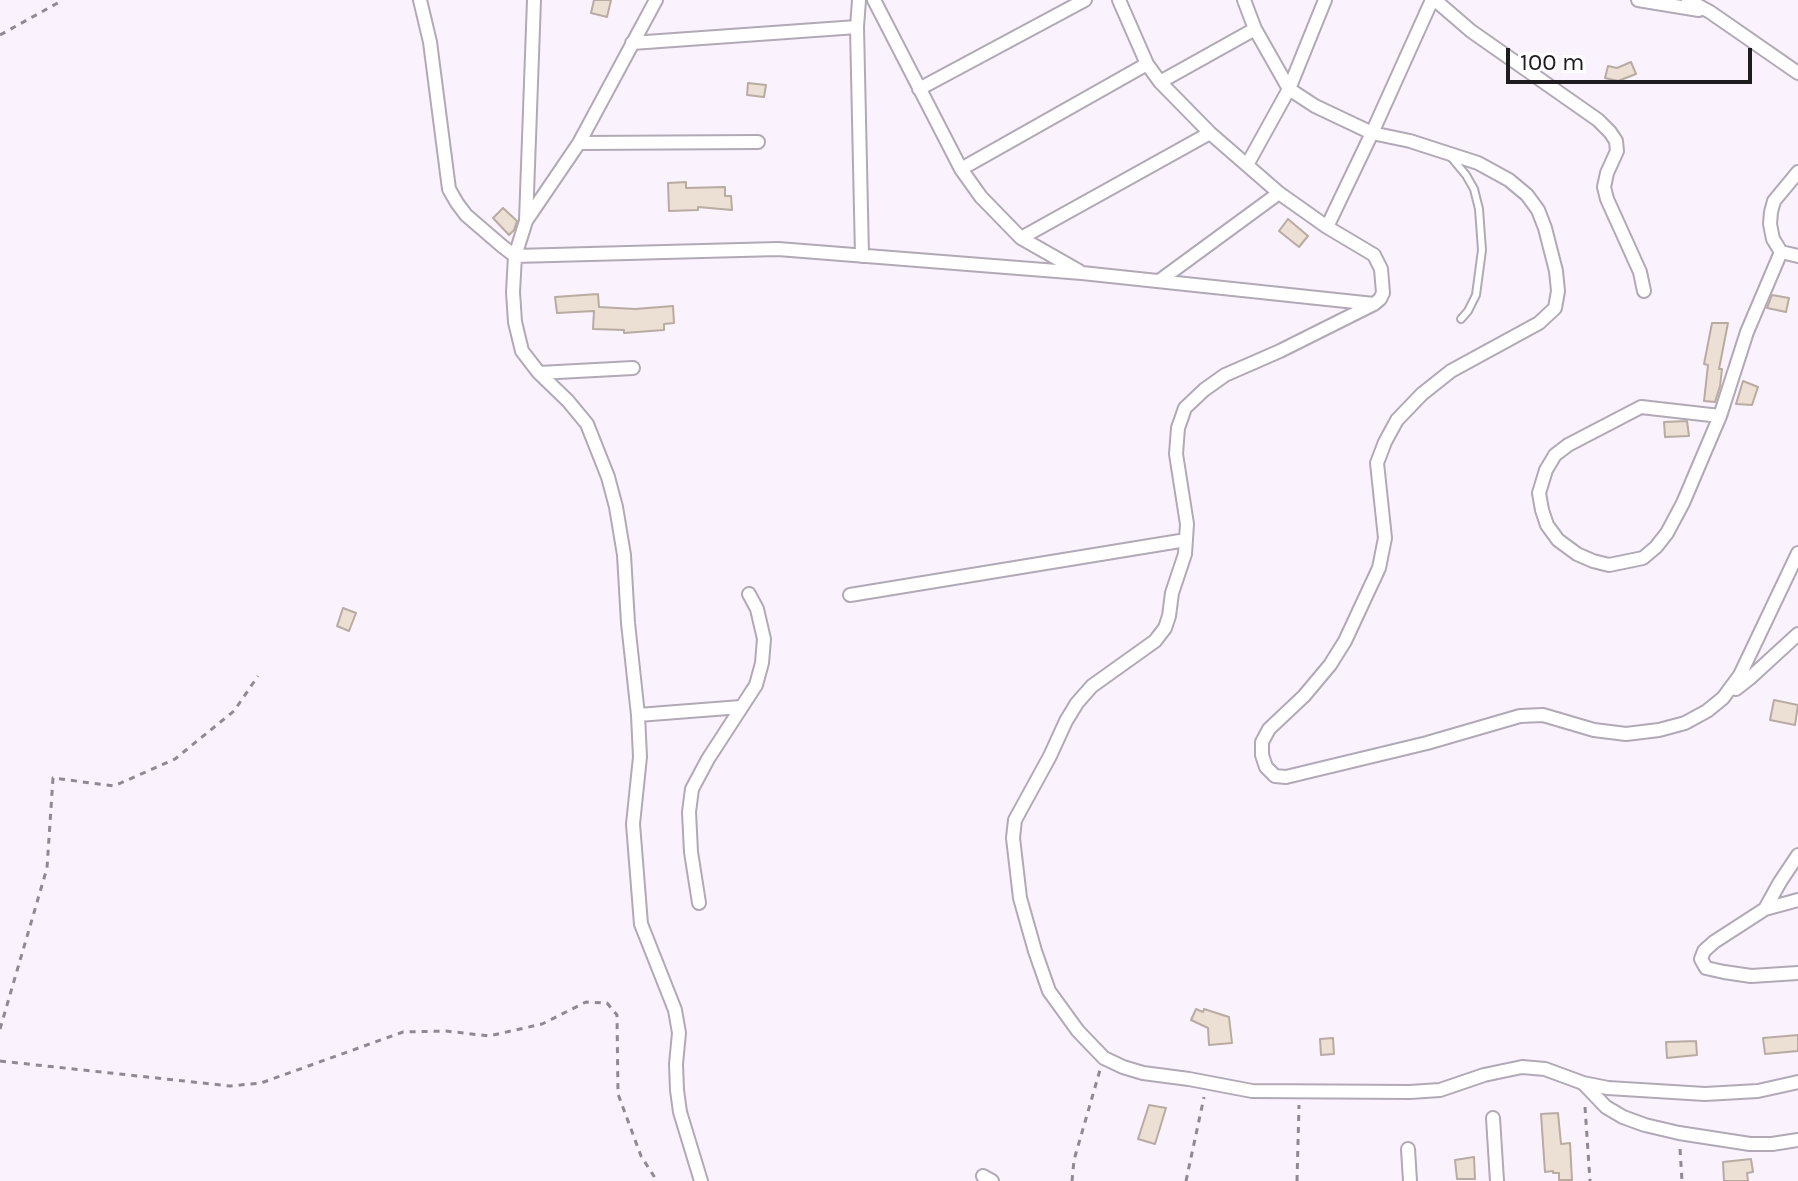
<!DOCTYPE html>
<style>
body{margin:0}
#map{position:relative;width:1798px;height:1181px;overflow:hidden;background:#faf3fe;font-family:Karla,sans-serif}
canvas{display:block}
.scale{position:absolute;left:1506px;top:48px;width:246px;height:36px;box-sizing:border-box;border:4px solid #1f1c20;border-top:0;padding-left:10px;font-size:24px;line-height:28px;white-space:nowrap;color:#1f1c20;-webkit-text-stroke:6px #fff;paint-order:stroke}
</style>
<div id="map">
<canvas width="1798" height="1181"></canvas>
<div class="scale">100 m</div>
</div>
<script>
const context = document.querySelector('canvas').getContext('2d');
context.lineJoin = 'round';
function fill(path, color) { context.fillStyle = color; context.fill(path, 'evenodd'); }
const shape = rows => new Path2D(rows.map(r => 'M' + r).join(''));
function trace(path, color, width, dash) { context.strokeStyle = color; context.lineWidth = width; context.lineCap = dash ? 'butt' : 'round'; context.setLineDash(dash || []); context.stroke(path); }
const building = shape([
 [594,0,611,0,607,17,591,13,594,0],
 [1631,62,1636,74,1618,81,1605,78,1608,66,1617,68,1631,62],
 [748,83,766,85,764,97,747,95,748,83],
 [686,182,686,188,725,187,725,196,731,196,732,210,698,207,698,210,669,211,668,183,686,182],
 [503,208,517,221,514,230,509,235,493,218,503,208],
 [1288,219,1308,236,1299,247,1279,231,1288,219],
 [598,294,599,307,635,309,673,306,674,323,664,324,664,330,624,333,624,330,593,329,594,311,557,313,555,297,598,294],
 [1772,295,1789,298,1786,312,1767,308,1772,295],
 [1712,323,1728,323,1719,369,1722,369,1720,386,1715,402,1704,401,1708,365,1704,364,1712,323],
 [1743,381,1758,387,1752,405,1736,404,1743,381],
 [1687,421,1689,436,1665,437,1664,422,1687,421],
 [343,608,356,613,349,631,337,626,343,608],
 [1774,700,1798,705,1795,725,1770,720,1774,700],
 [1196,1009,1203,1012,1204,1009,1229,1017,1232,1043,1209,1045,1208,1028,1191,1020,1196,1009],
 [1798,1035,1798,1051,1765,1054,1763,1038,1798,1035],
 [1333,1038,1334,1054,1321,1055,1320,1039,1333,1038],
 [1696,1041,1697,1055,1667,1058,1666,1042,1696,1041],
 [1149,1105,1166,1108,1155,1144,1138,1139,1149,1105],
 [1558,1113,1561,1144,1570,1143,1572,1180,1559,1180,1559,1173,1553,1173,1553,1171,1545,1172,1541,1114,1558,1113],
 [1474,1157,1475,1179,1457,1179,1455,1160,1474,1157],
 [1751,1159,1753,1172,1747,1173,1748,1181,1724,1181,1723,1162,1751,1159]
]);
const path = shape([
 [0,35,63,0],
 [0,1029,47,868,53,778,114,786,175,759,234,711,258,676],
 [0,1061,230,1086,261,1083,403,1032,446,1031,489,1036,542,1024,586,1002,607,1003,617,1015,618,1094,641,1156,657,1181],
 [1585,1107,1590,1181],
 [1680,1149,1682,1181],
 [1072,1181,1074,1160,1100,1070],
 [1186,1181,1204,1097],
 [1297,1181,1299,1105]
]);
const service = shape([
 [1451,157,1466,175,1474,189,1479,209,1482,250,1476,295,1468,311,1461,319]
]);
const minor = shape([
 [420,0,430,42,449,189,457,203,466,215,502,246,515,256,778,249,1082,273,1374,304],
 [534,0,526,221,515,256,513,292,515,322,522,351,539,373,568,401,587,424,608,477,616,507,624,555,628,623,638,715,640,757,633,824,641,924,675,1010,679,1033,676,1064,677,1090,680,1112,701,1181],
 [859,0,857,27,862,256],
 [874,0,961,169,981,197,1021,238,1079,271],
 [1119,0,1147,64,1160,82,1210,133,1279,193,1327,227,1374,255,1381,269,1383,293,1380,299,1374,304,1280,351,1225,375,1204,390,1185,408,1178,428,1176,454,1187,524,1185,554,1172,593,1169,616,1165,628,1155,641,1092,686,1077,703,1066,721,1050,756,1015,820,1013,838,1020,898,1035,951,1049,991,1078,1031,1104,1058,1123,1067,1143,1073,1189,1079,1252,1091,1410,1092,1440,1090,1484,1075,1522,1067,1545,1069,1583,1083,1608,1088,1705,1094,1758,1091,1798,1082],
 [1244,0,1255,29,1289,89,1315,106,1372,133,1410,141,1478,163,1509,180,1527,195,1538,210,1545,228,1556,271,1558,291,1555,308,1539,323,1451,371,1422,394,1397,420,1385,442,1377,463,1385,538,1379,568,1345,641,1330,665,1304,696,1269,729,1262,742,1262,755,1266,767,1275,776,1286,777,1427,743,1520,716,1543,715,1594,730,1626,734,1659,730,1685,723,1707,711,1723,698,1740,675,1798,553],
 [1435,0,1471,31,1598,120,1610,132,1616,141,1617,151,1607,173,1604,187,1607,199,1640,272,1644,291],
 [1638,0,1699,10],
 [1688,0,1710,12,1798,73],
 [632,43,857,27],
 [1160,82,1255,29],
 [919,89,1085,0],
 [579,143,758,142],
 [1247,165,1289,89,1325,0],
 [961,169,1147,64],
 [1798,172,1774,201,1771,212,1770,224,1773,239,1781,252,1798,256],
 [526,221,579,143,656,0],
 [1327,227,1372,133,1432,0],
 [1021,238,1210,133],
 [1159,281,1279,193],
 [539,373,633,368],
 [1720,416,1641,407,1568,445,1555,455,1546,470,1539,493,1542,510,1547,525,1558,540,1577,554,1593,561,1609,565,1643,558,1656,547,1667,533,1683,503,1720,416,1747,332,1781,252],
 [850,595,1186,540],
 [1736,689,1750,678,1798,634],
 [638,715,741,707],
 [1798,855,1780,882,1765,909,1714,942,1704,951,1701,959,1706,968,1724,972,1751,976,1798,973],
 [699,903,691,852,689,812,692,789,708,759,756,685,762,663,764,639,757,609,749,594],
 [1765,909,1798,900],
 [1583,1083,1606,1107,1623,1117,1645,1125,1679,1133,1750,1144,1772,1144,1798,1140],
 [1493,1118,1497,1181],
 [1408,1149,1410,1181],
 [983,1176,992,1181]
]);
fill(building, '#ecdfd4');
trace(building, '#b8aba1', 2);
trace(service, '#b1a9b6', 10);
trace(minor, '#b1a9b6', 16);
trace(path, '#8f8a92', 3, [6, 6]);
trace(service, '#fff', 6);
trace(minor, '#fff', 12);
</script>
